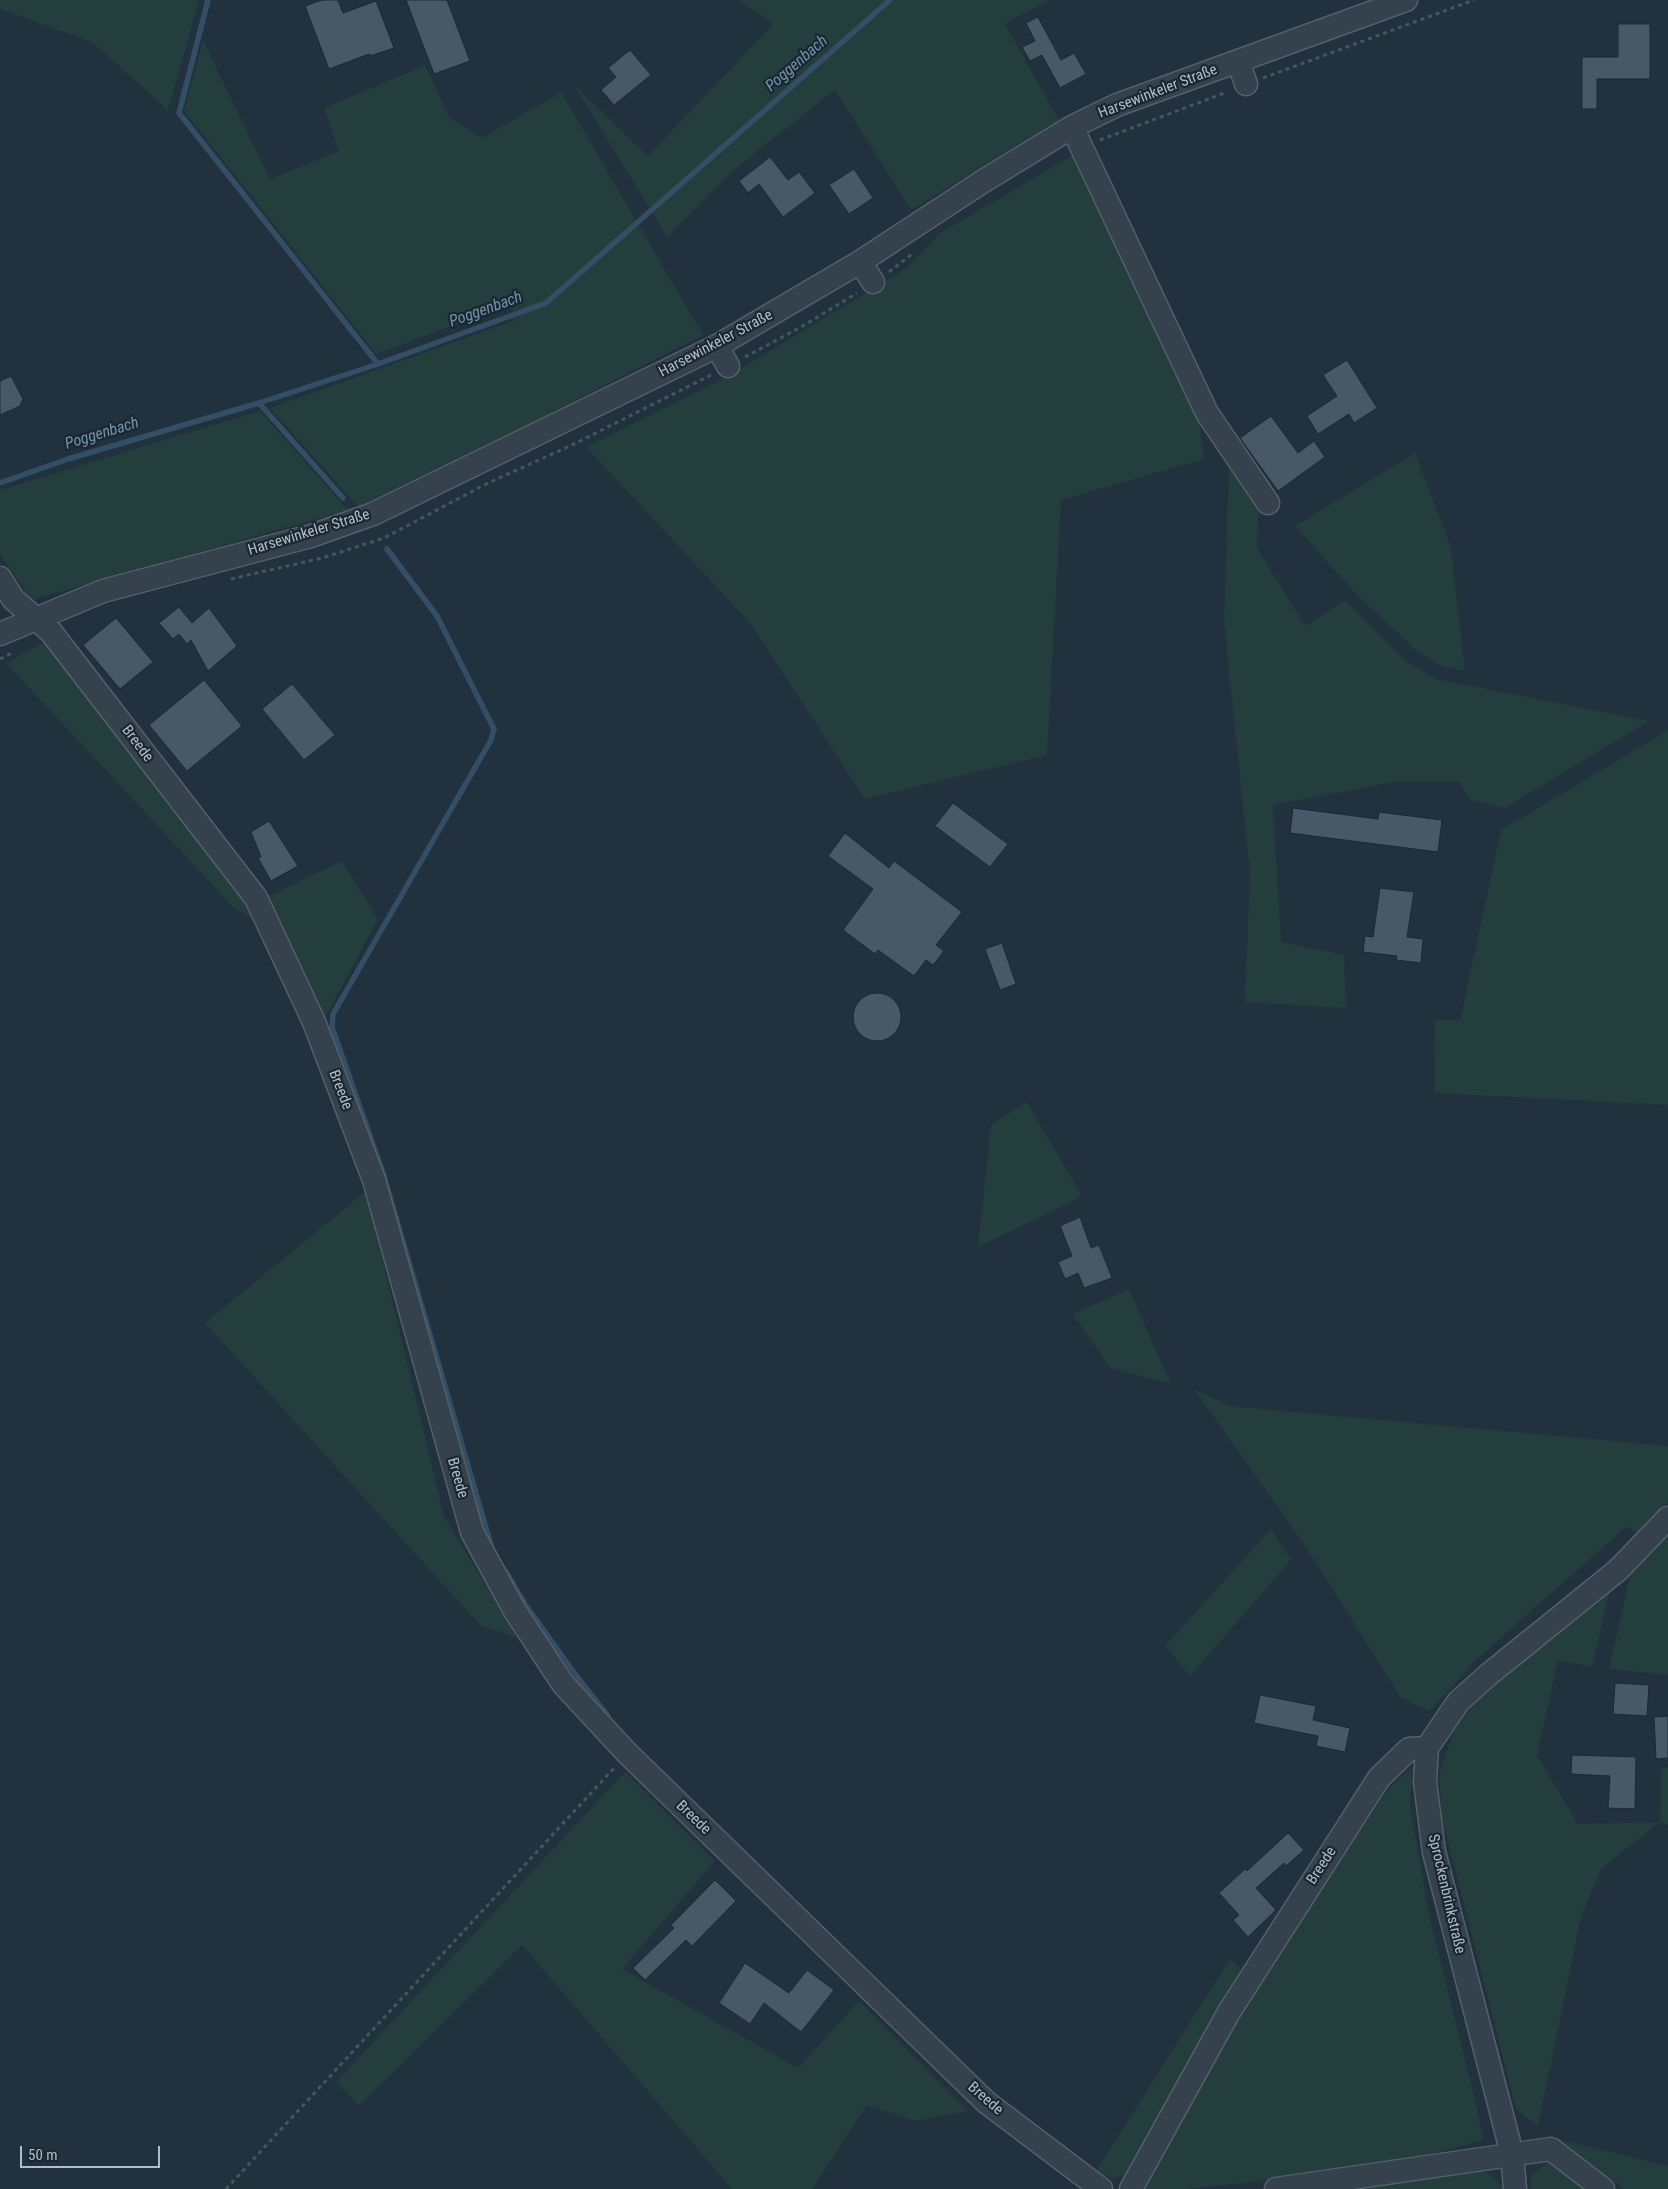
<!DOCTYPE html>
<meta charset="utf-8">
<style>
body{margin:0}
#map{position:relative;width:1668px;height:2189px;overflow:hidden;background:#21313d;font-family:"Roboto Condensed",sans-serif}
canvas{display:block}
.scale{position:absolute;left:20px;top:2146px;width:140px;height:22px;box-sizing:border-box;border:2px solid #b1bdc8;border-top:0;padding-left:6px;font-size:15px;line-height:18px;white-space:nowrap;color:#b1bdc8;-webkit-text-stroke:4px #1b2731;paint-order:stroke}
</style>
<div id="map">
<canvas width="1668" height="2189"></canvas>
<div class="scale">50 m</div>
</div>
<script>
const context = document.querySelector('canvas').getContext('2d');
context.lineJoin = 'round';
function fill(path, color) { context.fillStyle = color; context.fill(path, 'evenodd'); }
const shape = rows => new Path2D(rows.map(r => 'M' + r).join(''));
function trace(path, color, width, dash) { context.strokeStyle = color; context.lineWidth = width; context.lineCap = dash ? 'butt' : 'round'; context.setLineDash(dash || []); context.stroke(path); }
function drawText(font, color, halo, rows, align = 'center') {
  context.font = font + ' "Roboto Condensed",sans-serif'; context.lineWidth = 4.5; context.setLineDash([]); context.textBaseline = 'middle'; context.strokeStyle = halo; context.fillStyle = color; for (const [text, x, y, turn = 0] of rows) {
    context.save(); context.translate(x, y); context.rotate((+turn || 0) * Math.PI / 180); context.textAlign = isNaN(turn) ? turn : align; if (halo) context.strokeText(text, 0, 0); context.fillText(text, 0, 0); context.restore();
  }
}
const green = shape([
 [0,0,199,0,168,110,92,42,0,9],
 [739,0,1049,0,1005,24,1059,120,911,210,835,90,732,171,667,237,574,85,648,156,773,24],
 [203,40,270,179,339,151,324,108,425,65,449,117,482,138,561,92,703,335,531,423,358,507,270,408,513,321,511,304,376,354,184,111],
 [1075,154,1199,417,1204,459,1061,500,1047,755,865,799,750,623,586,447,730,375,907,268,940,233],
 [260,411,348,510,31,600,0,554,0,490],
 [1415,453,1451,548,1465,671,1444,667,1419,653,1357,595,1295,526],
 [1229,463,1259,506,1257,548,1305,626,1345,600,1407,662,1436,679,1649,721,1505,808,1470,800,1458,781,1394,782,1273,805,1281,942,1344,955,1346,1008,1245,1002,1250,874,1224,622],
 [47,640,243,894,257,922,234,908,6,663],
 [1668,730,1668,1105,1434,1093,1435,1020,1460,1020,1501,830],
 [342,861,378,919,324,1020,265,898],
 [1027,1102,1082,1196,978,1247,991,1125],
 [366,1191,444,1516,517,1638,481,1626,205,1323],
 [1129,1289,1171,1384,1110,1368,1073,1314],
 [1194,1389,1229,1406,1668,1446,1668,1502,1638,1536,1627,1526,1478,1658,1430,1711,1401,1698,1304,1544],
 [1271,1529,1291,1560,1190,1676,1165,1646],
 [1668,1532,1668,1675,1609,1669,1632,1566],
 [1611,1585,1592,1667,1558,1660,1537,1755,1578,1824,1660,1822,1661,1769,1668,1767,1668,1825,1660,1822,1601,1869,1581,1917,1538,2127,1516,2109,1442,1818,1439,1776,1457,1720,1495,1680],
 [1413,1766,1410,1804,1428,1910,1476,2104,1483,2140,1383,2167,1188,2189,1142,2189,1235,2017,1389,1788],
 [625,1772,715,1861,622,1969,798,2068,859,2001,968,2111,916,2121,867,2105,812,2189,732,2189,522,1945,359,2106,336,2082],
 [1230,1959,1243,1971,1219,2007,1127,2174,1113,2179,1096,2171],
 [1561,2140,1668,2166,1668,2189,1624,2189],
 [1549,2161,1584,2189,1531,2189,1530,2177],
 [1481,2167,1506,2189,1360,2189]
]);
const stream = shape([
 [208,0,179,113,378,364],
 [259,403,343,498],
 [0,483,68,459,259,403,378,364,546,303,890,0],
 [387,549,437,616,494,729,491,740,333,1014,332,1027,384,1176,491,1545],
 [506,1572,525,1604,575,1674,608,1716]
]);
const building = shape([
 [322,0,338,0,343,13,376,1,394,48,370,56,369,54,329,69,305,6,322,0],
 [406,0,447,0,470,61,434,74,406,0],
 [1038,17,1061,60,1074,53,1086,74,1060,88,1042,55,1030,61,1022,47,1035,41,1026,23,1038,17],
 [1618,24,1650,24,1650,79,1597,79,1597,109,1582,109,1582,57,1618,57,1618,24],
 [630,50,651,75,614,105,601,90,616,77,608,68,630,50],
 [770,157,788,180,799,172,815,193,783,217,759,184,748,193,739,181,770,157],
 [854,169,873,198,849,214,829,185,854,169],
 [1347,360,1377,408,1354,423,1349,414,1318,434,1307,416,1337,396,1323,375,1347,360],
 [11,376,23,399,20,406,0,415,0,381,11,376],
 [1271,416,1298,453,1314,441,1325,457,1278,491,1240,438,1271,416],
 [179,607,192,623,209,608,237,646,208,671,191,640,187,644,179,634,173,639,159,623,179,607],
 [116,618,153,662,120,689,83,645,116,618],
 [204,680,242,726,187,771,149,725,204,680],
 [292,684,335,735,304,760,262,709,292,684],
 [953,803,1008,844,990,867,935,826,953,803],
 [1293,808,1378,819,1379,812,1442,820,1438,852,1290,833,1293,808],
 [269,821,298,866,271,881,258,858,261,857,251,832,269,821],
 [845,833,889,868,894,861,962,912,936,945,944,951,933,965,926,960,914,976,878,950,875,954,843,930,873,889,828,856,845,833],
 [1380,888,1414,892,1407,937,1423,939,1421,963,1396,960,1397,956,1363,952,1365,936,1373,937,1380,888],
 [1002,943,1016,984,1000,990,985,949,1002,943],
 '853 1017a24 24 0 1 1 48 0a24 24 0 1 1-48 0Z',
 [1080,1217,1091,1248,1099,1245,1112,1278,1084,1288,1078,1273,1065,1279,1058,1262,1072,1256,1060,1226,1080,1217],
 [1615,1683,1649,1685,1647,1716,1613,1714,1615,1683],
 [1260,1695,1316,1706,1313,1720,1350,1728,1345,1752,1316,1746,1318,1736,1254,1723,1260,1695],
 [1668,1716,1668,1758,1656,1759,1654,1717,1668,1716],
 [1572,1755,1636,1757,1635,1809,1608,1808,1610,1776,1571,1774,1572,1755],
 [1288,1833,1304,1850,1286,1866,1284,1863,1256,1888,1276,1910,1248,1937,1233,1920,1239,1915,1219,1893,1245,1869,1247,1871,1288,1833],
 [715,1880,736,1901,692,1946,686,1940,645,1980,633,1968,674,1928,671,1925,715,1880],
 [745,1963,789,1993,807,1970,834,1990,801,2032,764,2003,750,2024,719,2003,745,1963]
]);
const path = shape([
 [1263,78,1474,0],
 [1100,140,1227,92],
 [889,272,912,254],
 [745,357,801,327,857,293],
 [231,579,322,558,384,538,488,483,570,446,711,375],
 [0,659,12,653],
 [226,2189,615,1767]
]);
const minor = shape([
 [1238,61,1246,84],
 [1072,127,1207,413,1268,503],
 [860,262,873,282],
 [717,346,728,366],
 [0,578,13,599,51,632,256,898,314,1022,374,1180,472,1532,515,1611,563,1684,627,1753,986,2102,1101,2189],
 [0,634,103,591,311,536,373,514,717,346,860,262,982,182,1072,127,1117,105,1406,0],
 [1131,2189,1229,2012,1379,1778,1409,1749,1427,1748],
 [1276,2189,1551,2149,1603,2189],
 [1515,2189,1512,2154,1434,1852,1425,1782,1427,1748,1458,1702,1488,1675,1618,1570,1668,1518]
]);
const streetNames = [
 ["Harsewinkeler Straße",1158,92,-21],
 ["Harsewinkeler Straße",716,344,-28],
 ["Harsewinkeler Straße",309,533,-17],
 ["Breede",137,744,53],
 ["Breede",340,1090,69],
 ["Breede",457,1478,74],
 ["Breede",693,1818,44],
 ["Breede",1322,1866,-57],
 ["Sprockenbrinkstraße",1446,1894,77],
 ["Breede",985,2099,41]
];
const waterNames = [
 ["Poggenbach",797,64,-41],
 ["Poggenbach",486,310,-20],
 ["Poggenbach",102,434,-17]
];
fill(green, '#233e3d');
trace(stream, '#344f65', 5.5);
fill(building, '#475866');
trace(building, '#1d2933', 1);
trace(minor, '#54606a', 25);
trace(path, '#415a59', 3, [4, 4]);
trace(minor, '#35424d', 22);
drawText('15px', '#b1bdc8', '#1b2731', streetNames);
drawText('italic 16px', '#7093ad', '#1b2731', waterNames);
</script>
